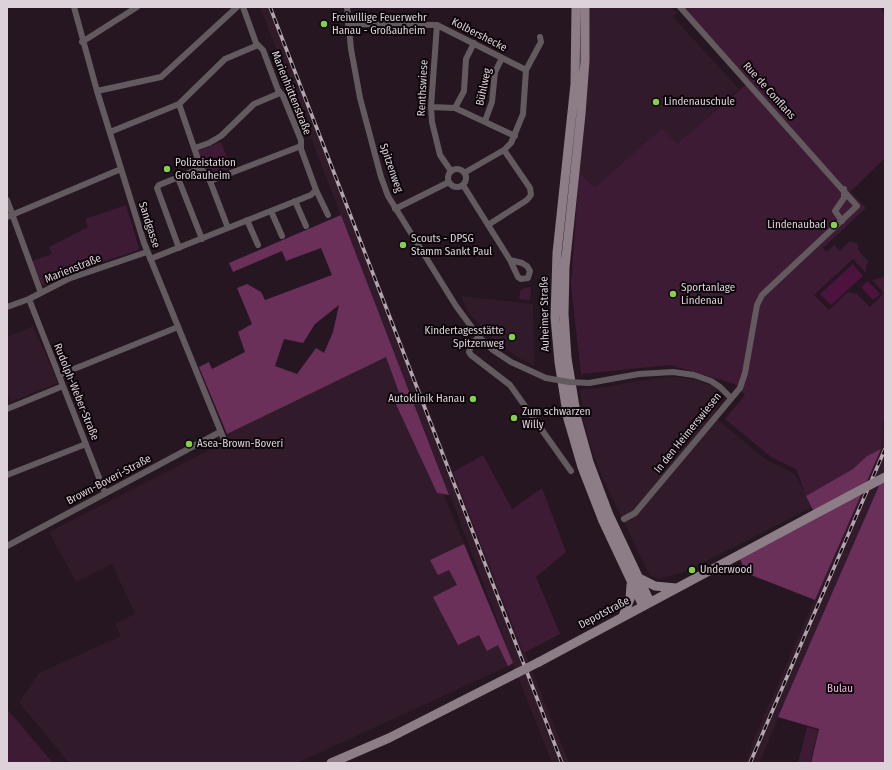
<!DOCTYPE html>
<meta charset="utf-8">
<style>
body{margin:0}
#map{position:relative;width:892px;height:770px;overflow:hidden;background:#261621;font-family:"Fira Sans Condensed",sans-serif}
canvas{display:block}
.frame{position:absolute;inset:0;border:8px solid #ded2da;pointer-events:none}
</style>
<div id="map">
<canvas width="892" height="770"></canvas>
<div class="frame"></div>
</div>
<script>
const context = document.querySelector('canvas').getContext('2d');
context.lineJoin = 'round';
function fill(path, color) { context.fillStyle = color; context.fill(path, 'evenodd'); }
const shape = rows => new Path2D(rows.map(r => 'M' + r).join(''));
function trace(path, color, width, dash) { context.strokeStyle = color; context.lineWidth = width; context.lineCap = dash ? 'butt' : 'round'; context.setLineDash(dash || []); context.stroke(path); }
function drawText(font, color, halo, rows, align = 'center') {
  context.font = font + ' "Fira Sans Condensed",sans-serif'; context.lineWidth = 4; context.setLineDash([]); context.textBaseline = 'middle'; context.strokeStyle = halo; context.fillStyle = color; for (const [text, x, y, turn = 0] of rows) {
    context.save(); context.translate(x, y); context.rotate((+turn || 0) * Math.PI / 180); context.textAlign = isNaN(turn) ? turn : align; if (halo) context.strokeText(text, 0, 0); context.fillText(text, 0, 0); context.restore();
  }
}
const built = shape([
 [260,7,272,7,453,472,569,763,552,763,513,664,297,763,69,763,19,702,39,673,121,636,115,624,135,614,112,564,76,582,49,532,229,440,227,434,386,356,401,395,393,399,437,493,444,495,507,646,459,519],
 [590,7,671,7,677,13,673,17,739,89,677,145,662,128,594,188,579,172,589,61],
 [461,296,533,304,534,365,521,359,498,344,467,311],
 [33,326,58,383,11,402,7,393,7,337],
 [674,377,693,379,715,387,718,391,720,400,719,405,713,416,765,459,795,474,812,507,717,556,681,573,659,579,651,576,648,572,604,481,592,451,584,422,580,389,599,388,656,378],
 [885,417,885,472,759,763,746,763,754,739,880,449,882,425]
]);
const green = shape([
 [683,7,881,7,885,18,885,158,850,192,866,208,823,248,827,252,834,245,840,251,850,241,858,244,858,250,868,261,865,272,853,259,814,295,829,310,848,292,857,294,870,307,884,293,872,280,885,277,885,417,882,425,881,449,867,456,853,469,806,496,796,469,771,457,725,419,745,395,735,384,670,365,581,374,571,285,579,172,594,188,662,128,677,144,750,81],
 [221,142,231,168,209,177,198,151],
 [126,205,139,248,138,250,82,269,47,285,42,285,32,261,52,254,49,247,88,227,85,219],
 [531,287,530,300,519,299,520,291,524,288],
 [483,455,512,509,542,488,566,552,536,577,560,634,524,653,453,472],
 [7,709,53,763,7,763],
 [807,727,818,730,810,763,798,763]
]);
const forest = shape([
 [341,215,449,495,437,493,393,398,400,395,386,357,227,434,199,367,209,362,212,369,245,352,238,332,252,324,237,288,247,284,261,292,265,300,332,275,321,248,286,261,282,251,233,272,229,263],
 [339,305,333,332,324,353,316,348,297,374,275,366,284,339,303,343,315,324],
 [881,449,815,600,746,573,740,559,817,518,806,496,853,469,867,456],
 [885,472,885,763,811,763,819,729,778,717],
 [464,544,513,663,508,666,498,645,487,651,479,635,458,645,433,597,457,585,449,570,438,575,430,560]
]);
const water = shape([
 [853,264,863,276,831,305,820,294],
 [868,281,880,294,873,300,861,287]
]);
const minor = shape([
 [74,7,97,91,144,243,225,442],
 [347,7,351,49,360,98,381,177,388,196,456,306,479,337,493,350,511,362,546,378],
 [348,24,437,25,526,70],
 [437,25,431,107,432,122,440,155,451,171],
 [82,42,137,7],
 [97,91,161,77,237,7],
 [179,104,201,168,210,181,228,228],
 [431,107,455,108,515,136],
 [455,108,464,91,466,59,474,43],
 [485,121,492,102,495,72,502,58],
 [110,132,179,104,225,59,258,45],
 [195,148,209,143,221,136,254,104,280,93],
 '448 178a9 9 0 1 1 18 0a9 9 0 1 1-18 0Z',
 [464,173,504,150,511,143,523,114,526,70,541,42,540,37],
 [178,178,202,239],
 [210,181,301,146],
 [463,185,510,260,522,263,527,266,530,271,528,278,521,279,518,277,510,260],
 [316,190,328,215],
 [7,200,41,293],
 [295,201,306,226],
 [395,209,449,182],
 [271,211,282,236],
 [7,217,121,169],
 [247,220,258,245],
 [842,221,835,211,844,198,844,189],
 [488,225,527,200,531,195,530,188,504,150],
 [179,248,157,188,159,185,201,168],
 [150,259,311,195,316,190,301,149,301,140,283,96,278,90,263,50,256,43,243,7],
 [29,299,105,493],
 [7,307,29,299,68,279,147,252],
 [479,337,471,344,469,352,471,355,510,385,571,471],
 [59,375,178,327],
 [589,383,639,374,673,372,694,375,711,381,720,387,731,398],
 [7,409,63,386],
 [7,475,86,444],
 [624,519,635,513,740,388,745,373,757,305,762,295,857,206,680,7],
 [7,546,220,432]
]);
const secondary = shape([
 [576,7,575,84,557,253,556,286,555,317,559,362,568,419,582,467,603,521,643,606],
 [585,7,585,61,581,114,565,267,564,314,567,358,577,419,589,462,609,515,650,602],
 [639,578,655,586,676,588],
 [623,616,630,599,631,585],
 [539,662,849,496],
 [331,763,389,738,517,673]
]);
const rail = shape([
 [270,7,562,763],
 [750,763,885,449]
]);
const minorBridge = shape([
 [546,378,569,382,589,383]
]);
const secondaryBridge = shape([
 [849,496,885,477],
 [517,673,539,662]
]);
const markers = [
 [324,24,4,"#86cf4c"],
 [656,102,4,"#86cf4c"],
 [167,169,4,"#86cf4c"],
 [834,225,4,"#86cf4c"],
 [403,245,4,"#86cf4c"],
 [673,294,4,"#86cf4c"],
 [512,337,4,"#86cf4c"],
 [473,399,4,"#86cf4c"],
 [514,418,4,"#86cf4c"],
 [189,444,4,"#86cf4c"],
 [692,570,4,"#86cf4c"]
];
const poiNames = [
 ["Freiwillige Feuerwehr",332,18],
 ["Hanau - Großauheim",332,31],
 ["Lindenauschule",664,102],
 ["Polizeistation",175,163],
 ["Großauheim",175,176],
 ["Lindenaubad",826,225,"right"],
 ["Scouts - DPSG",411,239],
 ["Stamm Sankt Paul",411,252],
 ["Sportanlage",681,288],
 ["Lindenau",681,301],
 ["Kindertagesstätte",504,331,"right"],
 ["Spitzenweg",504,344,"right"],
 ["Autoklinik Hanau",465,399,"right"],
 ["Zum schwarzen",522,412],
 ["Willy",522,425],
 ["Asea-Brown-Boveri",197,444],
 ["Underwood",700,570]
];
const streetNames = [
 ["Kolbershecke",479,35,27],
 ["Bühlweg",484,87,-78],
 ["Renthswiese",423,88,-87],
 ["Rue de Conflans",769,91,48],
 ["Marienhüttenstraße",291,93,68],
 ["Spitzenweg",391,168,71],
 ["Sandgasse",149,225,72],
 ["Marienstraße",73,269,-22],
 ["Auheimer Straße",545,314,-91],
 ["Rudolph-Weber-Straße",76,392,68],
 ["In den Heimerswiesen",688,433,-51],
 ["Brown-Boveri-Straße",109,480,-28],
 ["Depotstraße",604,613,-28]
];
const parkNames = [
 ["Bulau",840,689]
];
fill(built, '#311b2b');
fill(green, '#3e1b34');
fill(forest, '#6a305a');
fill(water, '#4b133d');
trace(minor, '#635a60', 6);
trace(secondary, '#8c7d87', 9);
trace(rail, '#b2a5ae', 3.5);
trace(rail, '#0b0509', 2, [6]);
trace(minorBridge, '#635a60', 6);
trace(secondaryBridge, '#8c7d87', 9);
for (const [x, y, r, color] of markers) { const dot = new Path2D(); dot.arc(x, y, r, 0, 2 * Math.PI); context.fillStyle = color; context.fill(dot); trace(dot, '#0b0509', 1.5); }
drawText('11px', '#ded2da', '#0b0509', poiNames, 'left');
drawText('11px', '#ded2da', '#0b0509', streetNames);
drawText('11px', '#f7b0e0', '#0b0509', parkNames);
</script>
